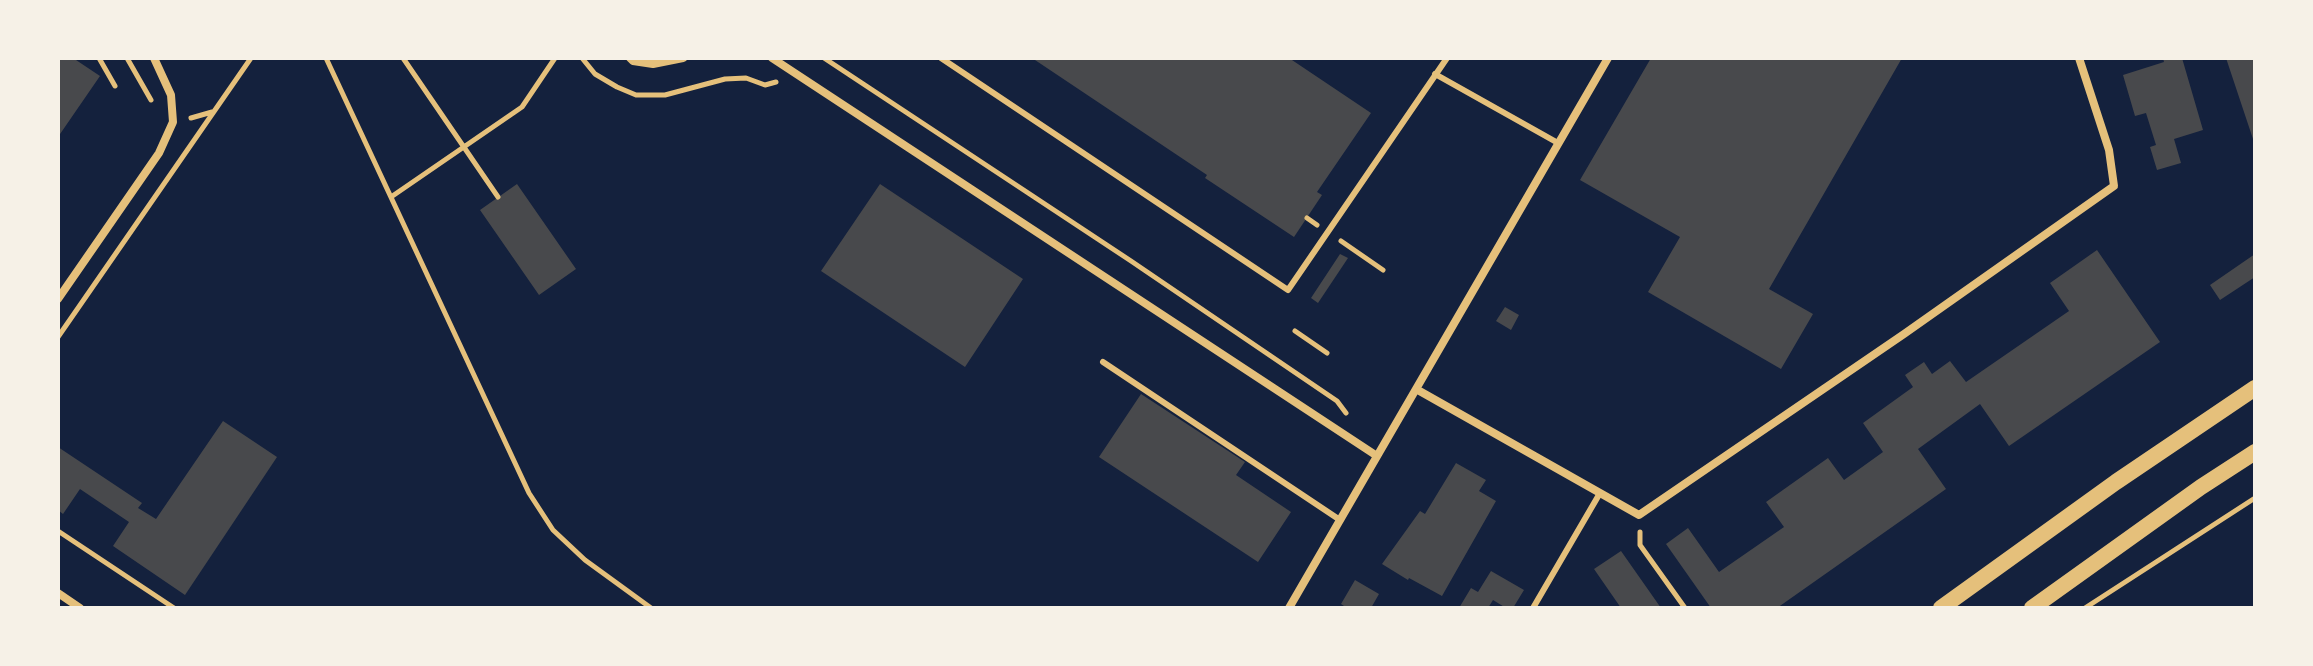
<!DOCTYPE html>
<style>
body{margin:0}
#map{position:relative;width:2313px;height:666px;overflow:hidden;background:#14213d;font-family:Figtree,sans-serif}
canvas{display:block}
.frame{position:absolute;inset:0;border:60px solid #f6f1e7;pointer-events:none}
</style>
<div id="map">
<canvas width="2313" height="666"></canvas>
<div class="frame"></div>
</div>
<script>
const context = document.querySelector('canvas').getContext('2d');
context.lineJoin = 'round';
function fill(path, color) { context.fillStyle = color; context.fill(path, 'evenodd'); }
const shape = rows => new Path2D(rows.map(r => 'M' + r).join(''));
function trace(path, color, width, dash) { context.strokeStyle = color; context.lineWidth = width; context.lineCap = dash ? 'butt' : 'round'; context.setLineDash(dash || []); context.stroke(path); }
const building = shape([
 [58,58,73,58,100,76,58,137],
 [1032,58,1289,58,1371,113,1317,192,1322,195,1294,237,1205,178,1207,175],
 [1651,58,1902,58,1769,289,1813,314,1781,369,1648,292,1680,237,1580,180],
 [2163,58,2182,58,2203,130,2174,139,2181,163,2157,170,2150,147,2156,145,2146,113,2135,116,2123,75,2164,62],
 [2226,58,2255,58,2255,142,2254,142],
 [517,184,576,269,539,295,480,210],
 [880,184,1023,279,965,367,821,271],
 [2097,250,2160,342,2009,446,1980,404,1918,449,1946,489,1777,608,1711,608,1666,544,1688,528,1719,572,1784,527,1766,502,1828,458,1844,480,1883,452,1863,423,1913,387,1905,375,1924,362,1932,374,1950,361,1966,382,2069,311,2050,283],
 [1340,254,1348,258,1318,303,1311,298],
 [2255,254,2255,277,2220,300,2210,285],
 [1505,307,1519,315,1511,330,1496,321],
 [1141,394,1245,462,1236,475,1291,512,1258,562,1099,457],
 [223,421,277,457,185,595,113,546,129,522,80,489,63,514,58,510,58,447,142,503,138,508,156,519],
 [1456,463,1486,480,1479,491,1496,501,1442,596,1409,578,1408,580,1382,564,1420,511,1425,514],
 [1621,551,1661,608,1621,608,1594,569],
 [1491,571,1524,590,1513,608,1506,608,1493,600,1488,608,1459,608,1471,588,1478,592],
 [1355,580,1379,594,1371,608,1347,608,1341,604]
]);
const path = shape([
 [99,58,115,86],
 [127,58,151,100],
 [326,58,529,493,553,530,585,560,651,608],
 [403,58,498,197],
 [582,58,595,74,617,87,636,95,665,95,725,79,746,78,765,85,776,82],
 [824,58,1131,261,1337,401,1346,413],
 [191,118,212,112],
 [391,197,522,107,555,58],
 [1307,218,1317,225],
 [1341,241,1383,270],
 [1295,331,1327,353],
 [58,337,251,58],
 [58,531,174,608],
 [1640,532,1640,545,1685,608],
 [2085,608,2255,498]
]);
const service = shape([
 [941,58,1288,290,1447,58],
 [1435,74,1558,143],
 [1103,362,1340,520],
 [1533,608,1600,493]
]);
const minor = shape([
 [630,58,633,61,653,64,683,58],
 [772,58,1377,456],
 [58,299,159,153,173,122,171,95,154,58],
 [1416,389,1639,515,1904,334,2114,186,2109,150,2079,58],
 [58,593,80,608],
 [1289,608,1608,58]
]);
const secondary = shape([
 [1941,608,2116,482,2255,388],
 [2032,608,2201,487,2255,452]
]);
fill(building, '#48494c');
trace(path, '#e5c07b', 5);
trace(service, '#e5c07b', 6);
trace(minor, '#e5c07b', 8);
trace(secondary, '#e5c07b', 16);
</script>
